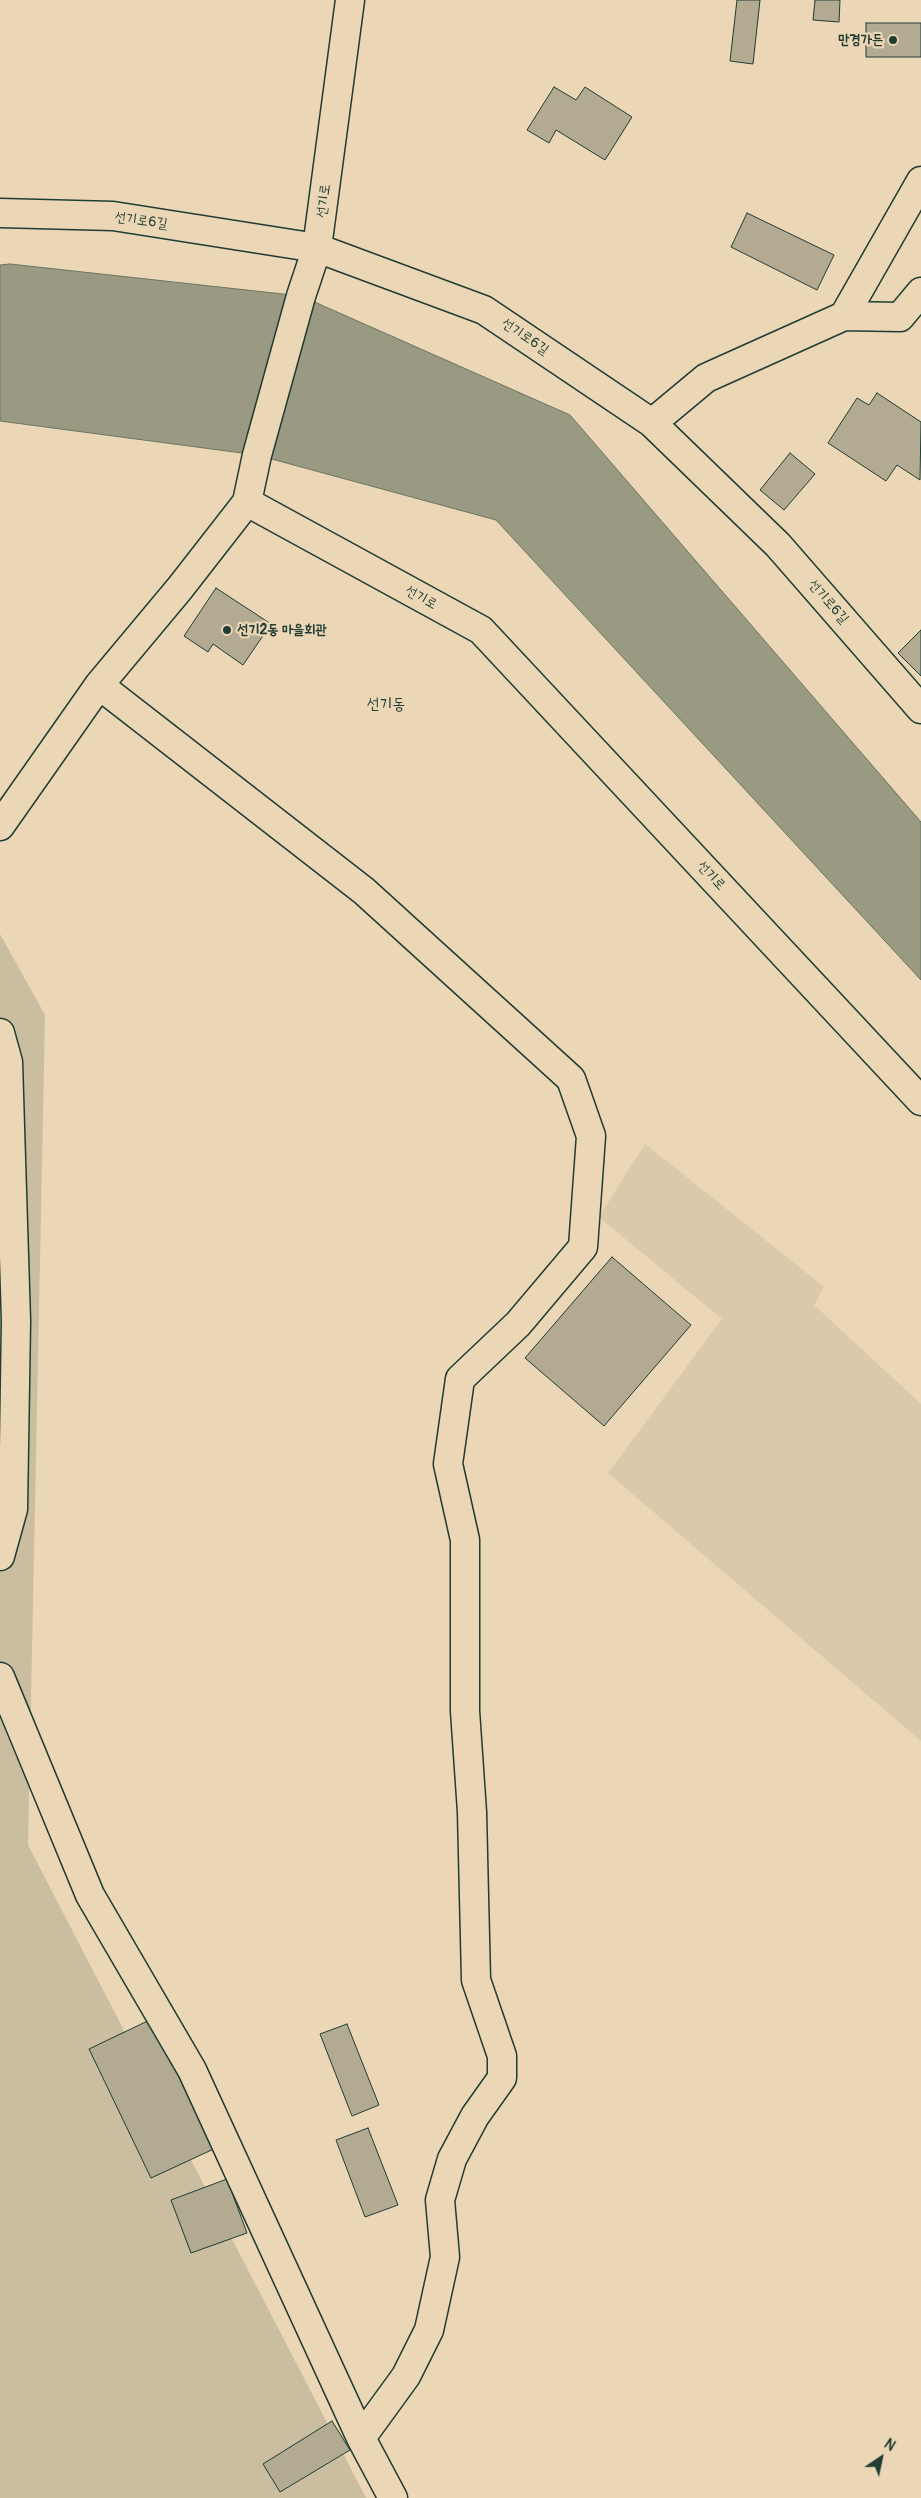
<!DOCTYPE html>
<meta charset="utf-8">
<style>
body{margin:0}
#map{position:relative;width:921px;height:2498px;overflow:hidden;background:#ebd6b5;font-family:Pangolin,sans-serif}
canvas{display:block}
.north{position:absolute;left:856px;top:2433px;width:50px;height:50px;-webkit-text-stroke:4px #ebd6b5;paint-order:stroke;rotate:34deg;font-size:14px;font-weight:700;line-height:20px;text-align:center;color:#1f3d34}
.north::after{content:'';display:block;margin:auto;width:18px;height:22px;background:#1f3d34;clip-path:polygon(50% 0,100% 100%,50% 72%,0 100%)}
</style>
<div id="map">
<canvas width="921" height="2498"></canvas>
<div class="north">N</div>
</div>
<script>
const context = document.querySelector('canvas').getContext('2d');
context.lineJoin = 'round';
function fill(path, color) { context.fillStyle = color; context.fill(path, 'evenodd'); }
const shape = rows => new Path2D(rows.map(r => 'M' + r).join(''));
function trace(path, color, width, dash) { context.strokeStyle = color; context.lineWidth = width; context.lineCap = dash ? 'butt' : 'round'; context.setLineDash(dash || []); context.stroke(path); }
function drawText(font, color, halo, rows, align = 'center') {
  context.font = font + ' Pangolin,"Poor Story",sans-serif'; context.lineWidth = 4.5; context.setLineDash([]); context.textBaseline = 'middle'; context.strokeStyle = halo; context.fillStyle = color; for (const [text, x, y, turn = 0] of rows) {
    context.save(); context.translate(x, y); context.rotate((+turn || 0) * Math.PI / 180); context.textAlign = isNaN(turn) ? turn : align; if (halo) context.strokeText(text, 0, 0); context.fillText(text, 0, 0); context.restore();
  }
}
const built = shape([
 [645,1144,824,1287,814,1305,921,1404,921,1741,608,1473,722,1319,599,1217]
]);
const green = shape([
 [0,934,45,1015,28,1845,366,2498,0,2498]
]);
const water = shape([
 [10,264,301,296,570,415,921,822,921,980,496,520,257,455,0,421,0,265,10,264]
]);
const building = shape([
 [737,0,760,0,753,64,730,61,737,0],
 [815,0,840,0,839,22,813,20,815,0],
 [866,23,921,23,921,57,866,57,866,23],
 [554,87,576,100,585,87,632,117,605,160,556,130,549,143,527,130,554,87],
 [747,213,834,255,817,290,731,247,747,213],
 [877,393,921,422,920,480,897,465,886,481,828,443,857,398,869,405,877,393],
 [790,453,815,474,784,510,760,490,790,453],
 [216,588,271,624,243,665,213,644,208,652,184,636,216,588],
 [921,630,921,676,898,653,921,630],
 [612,1257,691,1325,604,1426,525,1358,612,1257],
 [156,2017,218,2147,151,2178,89,2049,156,2017],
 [347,2024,379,2105,352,2116,320,2034,347,2024],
 [368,2128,398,2205,365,2217,336,2140,368,2128],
 [227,2179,247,2233,191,2253,171,2200,227,2179],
 [332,2421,350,2450,280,2492,263,2464,332,2421]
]);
const minor = shape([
 [350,0,317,248,301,296,257,455,247,502,481,630,921,1101],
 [0,213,113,216,317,248,484,310,652,423,778,545,921,709],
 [844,316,900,317,921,292],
 [652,423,706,378,844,316,921,181],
 [99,685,364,891,571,1079,591,1136,583,1247,518,1324,460,1379,448,1464,465,1540,465,1711,472,1812,476,1980,502,2056,502,2078,475,2116,452,2159,440,2200,445,2257,429,2330,406,2376,361,2438],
 [0,826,99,685,180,588,247,502],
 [0,1033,8,1062,16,1321,13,1509,0,1556],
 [0,1677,90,1895,192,2070,361,2438,393,2498]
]);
const markers = [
 [893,40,5,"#1f3d34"],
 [227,630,5,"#1f3d34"]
];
const poiNames = [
 ["만경가든",883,40],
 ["선기2동 마을회관",237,630,"left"]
];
const streetNames = [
 ["선기로",324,201,-83],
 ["선기로6길",141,221,8],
 ["선기로6길",525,337,34],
 ["선기로",421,598,29],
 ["선기로6길",828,602,49],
 ["선기로",711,876,47]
];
const quarterNames = [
 ["선기동",386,705]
];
fill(built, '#dac9aa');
fill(green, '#cabda0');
fill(water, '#9a9a82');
trace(water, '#697563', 1);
fill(building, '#b2ab91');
trace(building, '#1f3d34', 1);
trace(minor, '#1f3d34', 31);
trace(minor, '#ebd6b5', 28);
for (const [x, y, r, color] of markers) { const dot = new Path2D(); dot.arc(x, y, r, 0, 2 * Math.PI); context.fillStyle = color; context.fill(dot); trace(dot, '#ebd6b5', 2); }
drawText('bold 14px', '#1f3d34', '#ebd6b5', poiNames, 'right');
drawText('14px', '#1f3d34', '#ebd6b5', streetNames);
drawText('16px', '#1f3d34', '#ebd6b5', quarterNames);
</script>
